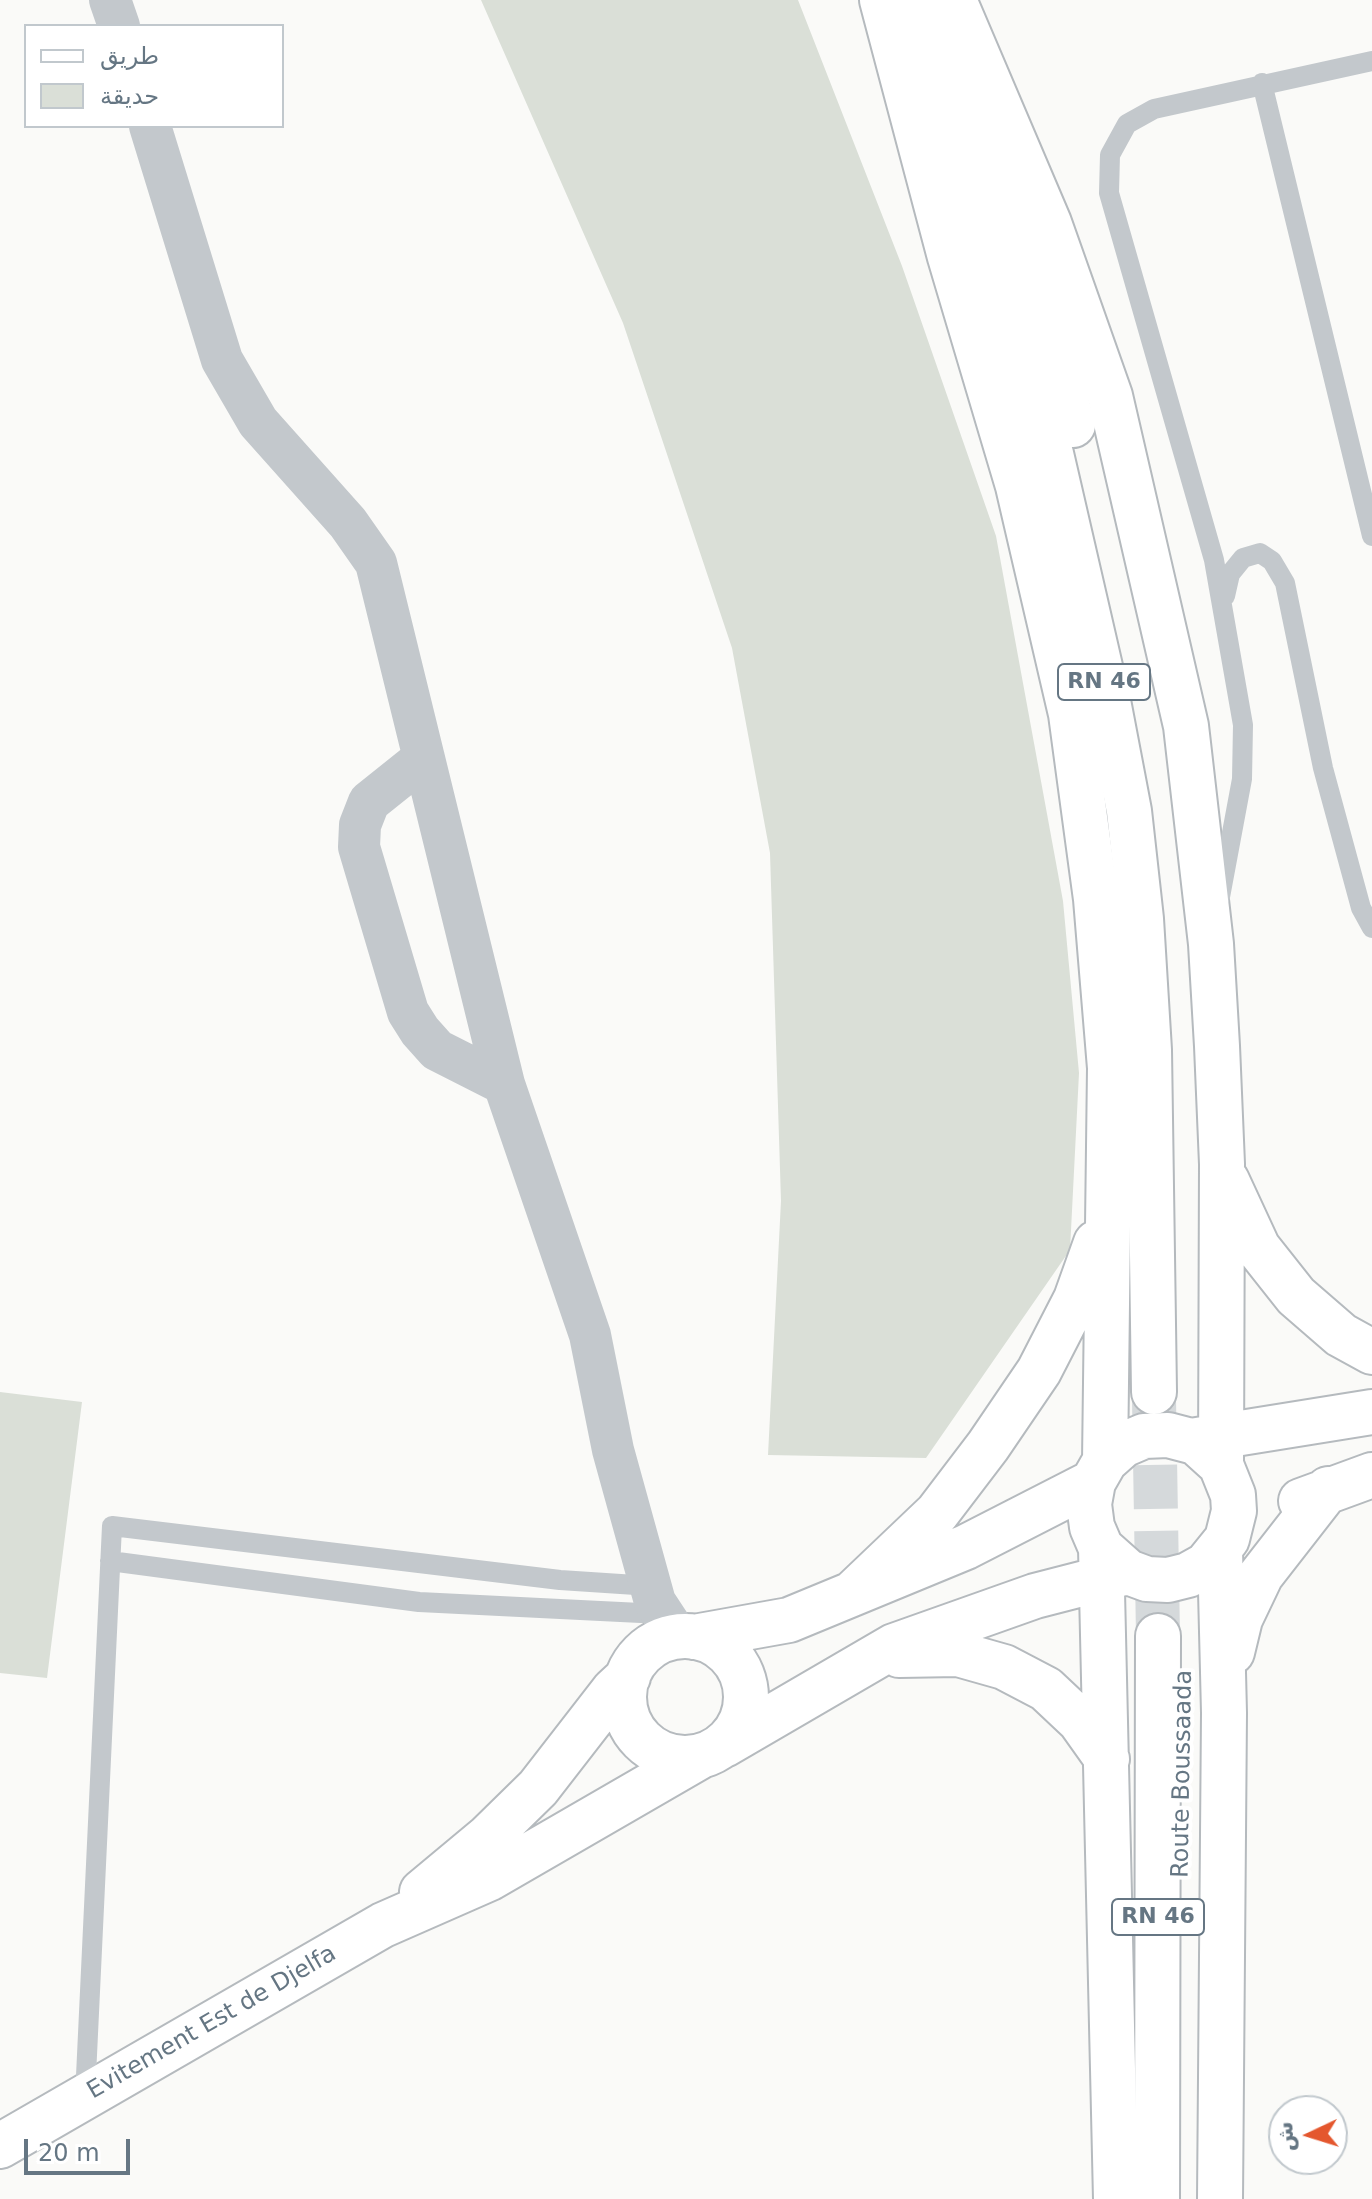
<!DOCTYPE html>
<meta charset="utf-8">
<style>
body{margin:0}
#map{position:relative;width:1372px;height:2199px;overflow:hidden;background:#fafaf8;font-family:"DejaVu Sans","Noto Naskh Arabic",sans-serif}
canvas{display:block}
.legend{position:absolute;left:24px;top:24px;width:260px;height:104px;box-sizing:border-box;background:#fff;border:2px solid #c1c8cd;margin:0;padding:10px 14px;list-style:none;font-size:24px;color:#657683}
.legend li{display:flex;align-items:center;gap:16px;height:40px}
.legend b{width:40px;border:2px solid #c1c8cd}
.north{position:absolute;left:1268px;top:2095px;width:80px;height:80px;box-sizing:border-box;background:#fff;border:2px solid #c1c8cd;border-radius:50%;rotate:266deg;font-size:22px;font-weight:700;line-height:32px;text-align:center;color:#657683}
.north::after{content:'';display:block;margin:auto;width:28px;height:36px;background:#e4572e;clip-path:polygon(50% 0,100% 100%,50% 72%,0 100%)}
.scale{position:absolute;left:24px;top:2139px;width:106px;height:36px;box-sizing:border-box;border:4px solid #657683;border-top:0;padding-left:10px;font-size:24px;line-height:28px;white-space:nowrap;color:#657683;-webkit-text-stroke:6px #fff;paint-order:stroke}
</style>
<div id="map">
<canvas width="1372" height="2199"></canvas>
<ul class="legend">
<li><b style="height:10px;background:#fff"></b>طريق</li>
<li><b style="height:22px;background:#dadfd7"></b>حديقة</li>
</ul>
<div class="north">ش</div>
<div class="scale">20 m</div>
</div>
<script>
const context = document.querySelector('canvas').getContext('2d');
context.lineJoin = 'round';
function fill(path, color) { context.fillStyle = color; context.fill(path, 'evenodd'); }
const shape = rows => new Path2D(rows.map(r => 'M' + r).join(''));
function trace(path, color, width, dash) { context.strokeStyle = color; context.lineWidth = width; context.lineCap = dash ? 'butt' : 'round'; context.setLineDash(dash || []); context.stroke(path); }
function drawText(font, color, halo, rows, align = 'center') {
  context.font = font + ' "DejaVu Sans",sans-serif'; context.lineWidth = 8; context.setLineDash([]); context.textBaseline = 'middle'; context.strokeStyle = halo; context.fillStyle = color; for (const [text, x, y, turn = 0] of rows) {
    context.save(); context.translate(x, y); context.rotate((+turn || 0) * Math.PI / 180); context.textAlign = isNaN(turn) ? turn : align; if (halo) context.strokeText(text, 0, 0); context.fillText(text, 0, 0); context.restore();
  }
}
const green = shape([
 [481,0,798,0,902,266,996,536,1063,901,1079,1073,1070,1250,926,1458,768,1455,781,1201,770,853,732,648,623,323],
 [0,1392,82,1402,47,1678,0,1673]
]);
const trunkTunnel = shape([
 [1154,1399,1158,1636]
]);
const service = shape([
 [1262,83,1372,536],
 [1225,596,1230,574,1243,558,1260,553,1272,561,1285,583,1323,768,1361,908,1372,928],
 [1220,897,1242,779,1243,725,1214,560,1109,193,1110,155,1127,124,1154,109,1372,61],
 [110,1561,419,1602,661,1614],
 [85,2097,112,1526,560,1580,651,1586]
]);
const minor = shape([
 [110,0,119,26],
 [150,126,222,360,258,422,348,523,376,563,504,1084,590,1335,613,1450,655,1602,678,1637],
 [424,758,369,802,360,825,359,847,408,1012,420,1031,437,1050,504,1084]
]);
const primary = shape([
 [882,0,950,257,1018,486,1071,714,1096,899,1110,1068,1105,1461],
 [957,7,1049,223,1110,396,1186,726,1211,944,1217,1046,1222,1164,1221,1465],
 [1227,1181,1258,1248,1296,1296,1341,1335,1372,1352],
 [1200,1446,1221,1465,1233,1495,1234,1511,1227,1539,1206,1565,1188,1575,1168,1580,1147,1579,1128,1572,1101,1548,1092,1527,1089,1504,1093,1482,1105,1461,1123,1445,1144,1436,1168,1435,1191,1441,1372,1412],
 [1301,1501,1372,1475],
 [1101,1548,1116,2199],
 [1220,1550,1224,1713,1220,2199],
 [852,1594,937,1513,988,1446,1039,1371,1076,1299,1096,1243],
 '624 1697a61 61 0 1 1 122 0a61 61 0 1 1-122 0Z',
 [694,1637,789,1620,966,1547,1093,1482],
 [1232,1652,1240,1619,1261,1575,1328,1489],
 [899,1655,958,1654,1004,1667,1046,1689,1080,1721,1107,1759],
 [724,1745,894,1646,1035,1596,1128,1572],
 [422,1892,488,1837,538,1788,614,1690,628,1677],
 [0,2146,383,1925,490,1878,701,1756]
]);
const trunk = shape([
 [898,0,917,44,1051,454,1109,706,1129,811,1141,919,1149,1050,1154,1392],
 [936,0,1043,316,1073,425],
 [1157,2199,1158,1636]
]);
const shields = [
 [1104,682,92],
 [1158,1917,92]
];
const shieldNames = [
 ["RN 46",1104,682],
 ["RN 46",1158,1917]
];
const streetNames = [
 ["Route Boussaada",1183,1774,-89],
 ["Evitement Est de Djelfa",212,2023,-30]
];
fill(green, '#dadfd7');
trace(trunkTunnel, '#d5d9db', 44, [44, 22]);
trace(primary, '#b5babe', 48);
trace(trunk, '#b4b9bd', 48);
trace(service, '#c3c8cc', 20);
trace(minor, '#c3c8cc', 42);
trace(primary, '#fff', 44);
trace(trunk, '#fff', 44);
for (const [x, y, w] of shields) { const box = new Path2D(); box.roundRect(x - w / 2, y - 18, w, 36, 6); context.fillStyle = '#fff'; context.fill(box); trace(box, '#657683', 2); }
drawText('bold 22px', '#657683', null, shieldNames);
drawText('24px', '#657683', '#fff', streetNames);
</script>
